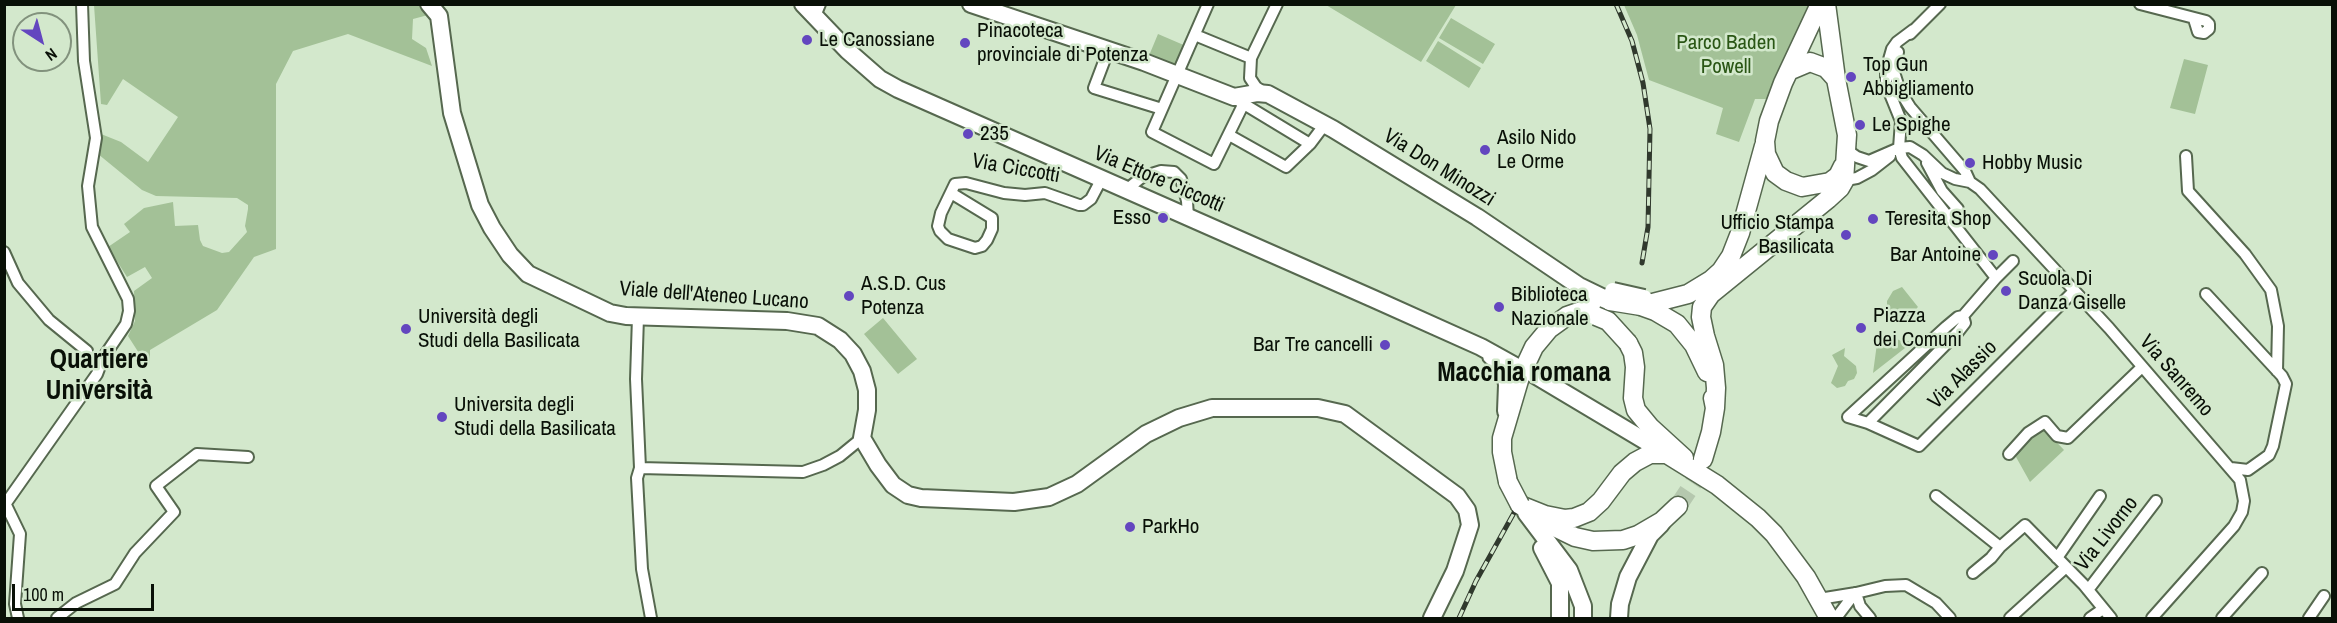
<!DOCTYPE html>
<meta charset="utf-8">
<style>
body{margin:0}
#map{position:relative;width:2337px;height:623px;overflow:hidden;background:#d3e8cc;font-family:"Archivo Narrow",sans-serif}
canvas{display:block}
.frame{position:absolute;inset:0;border:6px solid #091007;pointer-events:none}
.north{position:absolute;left:12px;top:12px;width:60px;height:60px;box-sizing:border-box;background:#d3e8cc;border:2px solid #82927d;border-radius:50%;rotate:144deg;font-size:16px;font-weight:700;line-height:24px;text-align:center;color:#091007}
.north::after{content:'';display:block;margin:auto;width:21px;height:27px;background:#6346bf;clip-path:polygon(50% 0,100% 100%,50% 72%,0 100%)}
.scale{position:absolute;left:12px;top:584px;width:142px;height:27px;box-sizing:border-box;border:3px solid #091007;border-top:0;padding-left:8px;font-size:18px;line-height:21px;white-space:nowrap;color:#091007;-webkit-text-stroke:4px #d3e8cc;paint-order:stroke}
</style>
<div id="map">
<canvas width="2337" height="623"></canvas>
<div class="frame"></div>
<div class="north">N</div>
<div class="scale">100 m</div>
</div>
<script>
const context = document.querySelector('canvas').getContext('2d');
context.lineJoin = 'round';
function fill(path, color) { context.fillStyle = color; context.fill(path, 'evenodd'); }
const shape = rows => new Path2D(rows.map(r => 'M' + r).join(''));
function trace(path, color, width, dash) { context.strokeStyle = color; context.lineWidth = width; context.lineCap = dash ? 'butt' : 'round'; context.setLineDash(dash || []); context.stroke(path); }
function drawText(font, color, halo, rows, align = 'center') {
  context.font = font + ' "Archivo Narrow",sans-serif'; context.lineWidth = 5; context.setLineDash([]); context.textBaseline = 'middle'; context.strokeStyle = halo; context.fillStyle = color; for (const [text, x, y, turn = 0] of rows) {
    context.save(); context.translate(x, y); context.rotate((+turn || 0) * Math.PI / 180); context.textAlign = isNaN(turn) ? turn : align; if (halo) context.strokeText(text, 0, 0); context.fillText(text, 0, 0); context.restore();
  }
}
const green = shape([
 [94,5,431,5,428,15,413,19,412,39,426,48,432,66,348,34,293,51,276,84,276,249,254,257,217,310,150,350,150,363,144,361,128,336,135,321,134,291,152,278,145,267,127,277,108,247,130,232,124,224,144,208,173,202,175,226,198,225,200,240,203,246,222,253,229,252,247,232,245,226,248,209,248,205,237,198,156,196,142,190,98,154,101,134,121,142,148,162,178,117,123,79,107,105,101,104],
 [1326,5,1456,5,1421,62],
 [1624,5,1810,5,1784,75,1772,95,1766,99,1755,99,1739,142,1716,134,1723,108,1649,80,1637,35],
 [1451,18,1495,44,1483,64,1439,38],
 [1158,34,1186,46,1176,69,1148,58],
 [1438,41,1481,68,1469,88,1426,61],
 [2184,59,2208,65,2195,114,2170,108],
 [1902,287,1918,307,1909,316,1894,317,1887,311,1887,301,1893,291],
 [883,318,917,359,898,374,864,334],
 [1878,336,1895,338,1901,341,1914,341,1873,373],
 [1845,348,1844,356,1856,366,1857,373,1854,379,1848,381,1845,386,1837,388,1831,383,1838,366,1832,355],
 [2039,430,2045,430,2064,450,2030,482,2016,457,2018,447]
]);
const primaryTunnel = shape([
 [1678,506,1694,482,1702,460]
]);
const street = shape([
 [1208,4,1152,132,1214,164,1243,105],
 [2140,4,2206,21,2209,24,2209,29,2204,33,2198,32,2194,19],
 [815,16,820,4],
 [1913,30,1897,42,1892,49,1886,70,1886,84,1901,121,1899,148,1902,158,1996,278,1963,316,1958,317,1946,327,1848,417,1868,423,1919,446,2074,291],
 [1910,34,1940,4],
 [1195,35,1251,58],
 [1108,51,1094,88,1162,109],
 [1898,52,1894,72,1900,91,1910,107,1965,171,1970,182],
 [1265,93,1256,87,1250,78,1251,58,1277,4],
 [1239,101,1310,144,1325,124],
 [1229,135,1286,167,1310,144],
 [1847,150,1857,157,1869,161,1899,148,1910,147,1923,155,1942,173,1955,179,1970,182,1980,189,2109,328,2240,480,2244,501,2242,512,2234,526,2152,618],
 [2186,156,2188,191,2245,254,2271,290,2278,326,2277,371],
 [1927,163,1942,191,1958,209,1948,217],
 [1840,181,1857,178,1872,170,1890,156],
 [1125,191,1142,177,1161,171,1174,172,1181,179,1187,201,1188,217],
 [951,193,992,218,992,229,987,240,982,246,975,248,948,239,940,231,938,226,941,213,955,184,966,183,1004,193,1025,195,1045,193,1079,205,1083,205,1091,199,1101,180],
 [4,252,18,283,49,320,87,351],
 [1996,278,2013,261],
 [2206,294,2282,376,2286,384,2273,446,2269,455,2248,470,2231,468],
 [638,317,636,379,640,468,803,472,823,465,840,456,862,438],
 [1868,423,1958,332,1965,323,1963,316],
 [2009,454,2028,433,2045,422,2057,436,2068,438,2142,367],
 [640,468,637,478,642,569,651,618],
 [1936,496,2000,547],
 [4,501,20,534,15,604,18,618],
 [6,503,97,374,103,358,126,324,129,311,128,299,92,227,88,186,96,138,84,61,82,4],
 [2057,558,2100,496],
 [1973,573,1991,558,2000,547,2025,525,2084,585,2111,618],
 [2088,590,2156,501],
 [1856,593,1860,606,1870,618],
 [1819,599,1856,593,1885,586,1906,585,1936,603,1950,618],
 [57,618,76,603,115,584,135,553,174,512,156,486,197,454,248,457],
 [1836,618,1855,593],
 [2010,618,2065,568],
 [2090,618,2103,609],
 [2222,618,2262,573],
 [2309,618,2324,596]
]);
const secondary = shape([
 [429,4,439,16,452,113,480,205,492,228,510,255,528,274,610,313,626,316,787,321,818,326,840,340,853,354,862,371,867,390,867,410,862,438,878,465,893,485,908,495,921,498,1014,502,1049,497,1077,484,1146,434,1179,418,1212,408,1318,408,1345,414,1457,496,1467,510,1470,525,1455,571,1432,618],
 [803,4,848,51,880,79,898,89,1374,299,1481,347,1517,367],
 [971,4,1144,62,1234,97,1257,93,1268,94,1333,129,1477,217,1579,286,1610,301],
 [1491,356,1499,363,1505,372,1507,385,1506,411],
 [1533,374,1667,454],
 [1526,513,1569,570,1583,606,1583,618],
 [1542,548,1560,583,1560,618],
 [1619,618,1620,604,1628,577,1650,535,1661,524]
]);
const primary = shape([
 [1820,4,1783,83,1769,121,1765,141,1766,154,1775,173,1786,181,1802,187,1830,182,1838,176,1843,166],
 [1791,70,1810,62,1826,68,1836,79],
 [1641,306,1688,294,1711,280,1721,271,1731,256,1740,233,1764,146],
 [1641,306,1655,311,1677,324,1694,345,1707,372],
 [1628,343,1633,353,1635,367,1633,398,1636,410,1650,427,1684,458],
 [1527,362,1534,347,1549,329,1567,316,1610,301],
 [1715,408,1716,388,1714,365,1705,336,1701,317,1702,307,1711,294,1828,199,1840,188,1844,181,1847,135,1836,79,1826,4],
 [1703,459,1711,432,1715,408,1713,398],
 [1508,482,1502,452,1502,438,1520,377],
 [1520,505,1545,515,1565,519,1574,518,1589,512,1601,501,1622,473,1635,462,1650,454,1667,454,1717,485,1758,518,1774,534,1806,577,1829,618],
 [1538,519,1575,537,1593,541,1623,540,1638,535,1662,521,1678,506]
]);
const rail = shape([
 [1616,4,1632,41,1643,83,1650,129,1648,227,1642,263],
 [1459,618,1476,581,1515,511]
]);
const secondaryBridge = shape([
 [1613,291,1644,298]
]);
const primaryBridge = shape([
 [1610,301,1641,306],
 [1596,316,1608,321,1628,343],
 [1508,482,1520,505]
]);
const markers = [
 [807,40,6,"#6346bf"],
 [965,43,6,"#6346bf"],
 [1851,77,6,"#6346bf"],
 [1860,125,6,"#6346bf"],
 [968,134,6,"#6346bf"],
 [1485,150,6,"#6346bf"],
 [1970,163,6,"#6346bf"],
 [1163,218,6,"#6346bf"],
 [1873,219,6,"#6346bf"],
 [1846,235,6,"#6346bf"],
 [1993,255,6,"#6346bf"],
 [2006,291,6,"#6346bf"],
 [849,296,6,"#6346bf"],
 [1499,307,6,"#6346bf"],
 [1861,328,6,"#6346bf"],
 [406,329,6,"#6346bf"],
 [1385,345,6,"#6346bf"],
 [442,417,6,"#6346bf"],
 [1130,527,6,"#6346bf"]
];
const poiNames = [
 ["Pinacoteca",977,31],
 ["provinciale di Potenza",977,55],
 ["Le Canossiane",819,40],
 ["Top Gun",1863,65],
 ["Abbigliamento",1863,89],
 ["Le Spighe",1872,125],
 ["235",980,134],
 ["Asilo Nido",1497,138],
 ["Le Orme",1497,162],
 ["Hobby Music",1982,163],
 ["Esso",1151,218,"right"],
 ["Teresita Shop",1885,219],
 ["Ufficio Stampa",1834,223,"right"],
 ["Basilicata",1834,247,"right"],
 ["Bar Antoine",1981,255,"right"],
 ["Scuola Di",2018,279],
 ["Danza Giselle",2018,303],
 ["A.S.D. Cus",861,284],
 ["Potenza",861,308],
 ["Biblioteca",1511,295],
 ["Nazionale",1511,319],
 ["Piazza",1873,316],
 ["dei Comuni",1873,340],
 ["Università degli",418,317],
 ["Studi della Basilicata",418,341],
 ["Bar Tre cancelli",1373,345,"right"],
 ["Universita degli",454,405],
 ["Studi della Basilicata",454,429],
 ["ParkHo",1142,527]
];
const parkNames = [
 ["Parco Baden",1726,43],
 ["Powell",1726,67]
];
const streetNames = [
 ["Via Don Minozzi",1439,168,32],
 ["Via Ciccotti",1016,169,10],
 ["Via Ettore Ciccotti",1159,180,23],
 ["Viale dell'Ateneo Lucano",714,296,4],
 ["Via Alassio",1963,375,-45],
 ["Via Sanremo",2176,376,49],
 ["Via Livorno",2107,534,-52]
];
const districtNames = [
 ["Quartiere",99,361],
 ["Università",99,392],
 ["Macchia romana",1524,374]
];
fill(green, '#a3c197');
trace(primaryTunnel, '#b5c8ae', 18, [18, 9]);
trace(street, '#56684f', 14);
trace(secondary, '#56684f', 20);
trace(primary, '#56684f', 21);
trace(street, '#fff', 10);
trace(secondary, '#fff', 16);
trace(primary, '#fff', 18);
trace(rail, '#30392d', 5);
trace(rail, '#d3e8cc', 3, [9]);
trace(secondaryBridge, '#56684f', 20, []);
trace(primaryBridge, '#56684f', 21, []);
trace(secondaryBridge, '#fff', 16);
trace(primaryBridge, '#fff', 18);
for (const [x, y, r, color] of markers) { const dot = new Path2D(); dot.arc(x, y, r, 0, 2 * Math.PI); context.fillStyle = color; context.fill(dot); trace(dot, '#d3e8cc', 2); }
drawText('21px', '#091007', '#d3e8cc', poiNames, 'left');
drawText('21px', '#2a5615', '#d3e8cc', parkNames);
drawText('21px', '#091007', '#d3e8cc', streetNames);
drawText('bold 27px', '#091007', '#d3e8cc', districtNames);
</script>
